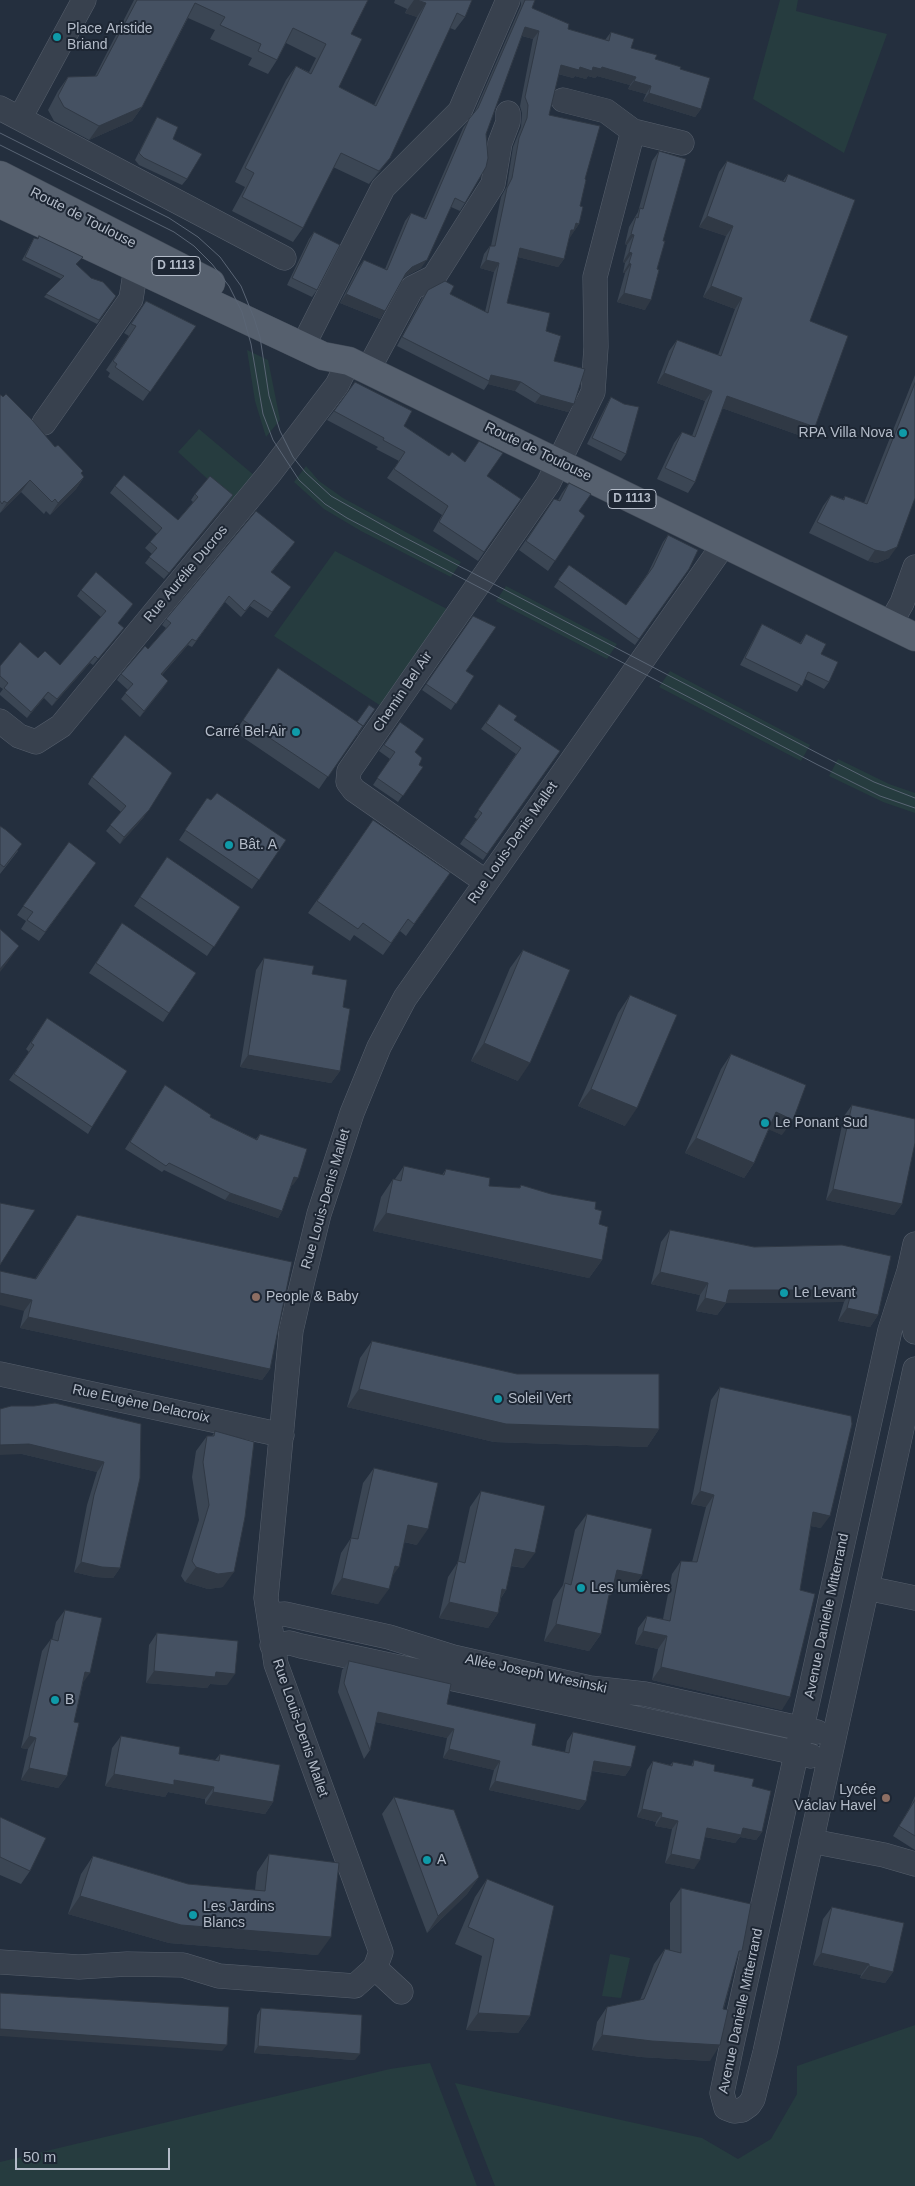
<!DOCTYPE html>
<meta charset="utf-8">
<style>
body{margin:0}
#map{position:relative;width:915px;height:2186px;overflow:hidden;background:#242f3e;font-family:Helvetica,sans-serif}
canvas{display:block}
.scale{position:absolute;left:15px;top:2148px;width:155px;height:22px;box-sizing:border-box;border:2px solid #b4bcc9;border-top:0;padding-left:6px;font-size:15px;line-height:18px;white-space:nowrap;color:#b4bcc9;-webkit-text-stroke:4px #1d2633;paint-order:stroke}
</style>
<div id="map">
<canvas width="915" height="2186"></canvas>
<div class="scale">50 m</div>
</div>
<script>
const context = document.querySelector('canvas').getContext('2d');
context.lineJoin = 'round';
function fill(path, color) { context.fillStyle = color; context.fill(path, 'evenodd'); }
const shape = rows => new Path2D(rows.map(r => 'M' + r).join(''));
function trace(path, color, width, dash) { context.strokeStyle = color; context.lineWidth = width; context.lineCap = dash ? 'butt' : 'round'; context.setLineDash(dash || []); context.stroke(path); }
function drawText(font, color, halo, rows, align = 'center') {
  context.font = font + ' Helvetica,sans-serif'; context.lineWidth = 4; context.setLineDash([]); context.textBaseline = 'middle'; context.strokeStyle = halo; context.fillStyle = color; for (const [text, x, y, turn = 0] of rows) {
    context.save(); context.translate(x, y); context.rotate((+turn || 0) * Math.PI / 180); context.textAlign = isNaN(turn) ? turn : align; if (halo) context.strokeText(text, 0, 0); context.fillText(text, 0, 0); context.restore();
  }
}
const green = shape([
 [780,0,798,0,796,11,887,34,844,153,753,99],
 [247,350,268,360,280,420,266,437,255,401],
 [199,429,255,476,232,504,211,487,213,484,178,452],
 [306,466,319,481,343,498,461,562,451,577,361,531,324,509,294,482],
 [335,551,447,609,381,706,274,636],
 [506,586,617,644,607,659,496,601],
 [670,671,810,745,801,761,659,687],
 [838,759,889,784,915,793,915,813,883,802,829,776],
 [610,1954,630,1958,621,1998,602,1996],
 [915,2025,915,2186,495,2186,455,2083,702,2138,738,2159,771,2139,797,2094,797,2066],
 [430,2063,477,2186,0,2186,0,2162,390,2069]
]);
const minor = shape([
 [563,100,606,111,633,131],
 [0,108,284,258],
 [20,118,84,0],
 [310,332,383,188,460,111,508,0],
 [368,370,412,288,434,277,493,184,500,143,508,122,508,113],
 [44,423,131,299,134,280,139,270,134,252],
 [890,624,902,603,915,567],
 [0,721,19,736,36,742,61,726,270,473,337,385,349,361],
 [486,882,354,790,348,782,349,771,548,484,593,392,596,347,595,277,633,131,682,143],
 [915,1244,909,1271,890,1330,732,2044,722,2093,726,2108,734,2111,742,2110,749,2105,753,2099,765,2052,915,1369],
 [910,1280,915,1332],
 [0,1374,282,1435],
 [867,1588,915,1598],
 [269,1615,285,1614,389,1637,453,1657,590,1688,645,1694,817,1732],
 [272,1645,290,1643,301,1646,811,1756],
 [811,1841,884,1855,915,1864],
 [0,1962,79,1967,127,1964,183,1965,219,1976,355,1986,375,1968,381,1952,276,1664,266,1598,291,1331,299,1296,319,1214,352,1113,379,1047,405,998,724,544],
 [375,1968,401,1992]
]);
const major = shape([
 [0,175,211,283],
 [0,204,323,356,349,361,915,637]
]);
const tram = shape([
 [0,133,169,218,198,237,220,257,241,286,254,318,260,337,269,396,280,431,293,457,305,472,331,496,402,536,823,756,874,782,915,798],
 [0,145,174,232,194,246,212,264,229,286,242,312,251,344,263,414,273,440,299,480,325,504,347,518,818,765,880,796,915,808]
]);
const wall = shape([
 [134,0,368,0,351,34,339,87,374,105,417,17,405,13,407,9,394,3,395,0,472,0,465,17,455,30,450,28,380,171,369,184,333,167,303,228,293,242,232,211,245,187,235,182,286,80,296,66,309,72,316,58,286,43,277,60,268,74,248,65,252,58,210,39,215,30,188,18,142,107,132,121,89,140,54,121,48,110,58,91,68,77,95,76],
 [521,0,535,0,532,8,568,29,605,40,611,32,631,48,655,59,680,69,701,109,695,117,643,101,646,94,628,89,630,85,597,76,595,78,588,76,586,79,575,76,573,78,558,74,549,115,585,179,580,206,579,224,569,238,564,259,558,267,518,257,507,303,546,331,554,361,574,404,568,412,535,403,515,391,488,384,484,390,397,346,422,298,428,290,450,294,485,312,494,272,480,268,484,254,490,246,491,246,501,197,507,186,513,147,521,127,522,113,520,106,533,39,522,36,486,134,465,203,460,211,451,207,421,268,406,276,403,278,380,319,340,303,358,268,364,260,385,269,405,221,411,213,424,218,463,128,474,113,521,5],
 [157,117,173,139,187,179,182,185,139,165,135,160,153,124],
 [659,151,663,241,645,310,617,302,625,273,623,273,625,263,623,262,627,245,625,244,629,227,638,212,652,161],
 [727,161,783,181,788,174,810,321,807,438,722,408,695,482,688,493,657,479,674,443,682,432,692,436,705,401,657,383,669,351,677,340,718,355,735,309,703,297,726,236,699,227,719,172],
 [314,232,317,290,312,297,287,285,309,239],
 [34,238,80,260,76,265,91,278,116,296,97,324,44,297,61,279,22,260],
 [146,301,196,326,143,401,108,377,110,373,106,370,129,336,124,333],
 [915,375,915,498,889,558,877,563,868,561,809,533,823,506,831,495,843,499,845,496,864,503],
 [0,395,55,447,83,471,81,474,84,477,76,489,50,515,46,511,44,514,21,492,0,513],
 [611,397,626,454,621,461,587,444,607,404],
 [334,411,404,426,449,456,487,476,521,499,478,561,433,531,442,515,387,478,399,461,376,449,378,447,327,420],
 [569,483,579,511,585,516,548,571,519,550,554,499,558,500,562,493],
 [115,486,178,520,193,502,191,500,195,494,233,495,164,579,145,563,152,554,145,548,157,534,110,493],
 [668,535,689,569,635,645,554,587,569,565,626,605,648,573,663,542],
 [295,542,271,573,291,587,268,618,250,606,241,617,225,602,192,647,188,645,162,675,164,687,140,717,121,699,128,690,117,680,121,674,148,649,166,628,162,625,166,619],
 [81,590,133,604,118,623,124,628,93,665,90,663,52,706,44,698,27,718,0,695,0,693,3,689,0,687,0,666,38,658,60,665,101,617,77,596],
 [473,616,466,671,474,676,451,710,422,690],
 [762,624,800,643,806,634,821,654,829,682,824,689,805,679,797,692,740,665,758,631],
 [278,668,357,722,375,709,357,736,356,735,319,789,235,732],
 [499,704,514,720,560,751,483,860,460,844,477,819,474,817,516,754,481,729],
 [400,722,415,752,419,765,423,767,398,802,373,785,390,759,379,751],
 [92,777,144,817,120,844,106,831,121,812,88,784],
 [207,798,211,800,286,840,252,889,179,840],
 [373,820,450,873,406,936,400,931,383,955,354,935,350,941,308,913],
 [0,826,18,851,0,874],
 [69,842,96,863,39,941,21,929,26,921,17,915],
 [167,857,240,907,207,956,134,906],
 [122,923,196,973,163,1022,89,973],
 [523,950,518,1081,471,1061,510,968],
 [264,958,312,974,343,1007,340,1071,331,1083,240,1067,256,970],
 [630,995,625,1126,578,1106,618,1013],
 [47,1018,92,1127,88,1134,9,1080,29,1052,26,1049],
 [731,1054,782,1135,769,1129,754,1163,744,1178,685,1153,721,1069],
 [165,1085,210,1117,256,1139,260,1134,293,1185,292,1184,282,1211,278,1218,225,1200,164,1170,162,1172,125,1149],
 [852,1105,902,1204,894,1215,826,1200,844,1116],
 [404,1166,442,1175,446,1169,489,1186,519,1188,521,1185,595,1209,599,1224,602,1260,589,1278,373,1231,381,1197,393,1179,395,1179],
 [77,1215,270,1369,262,1380,20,1328,24,1311,35,1279],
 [670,1230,754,1247,842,1245,878,1315,870,1327,838,1321,844,1302,726,1303,717,1315,696,1311,700,1295,651,1284,661,1242],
 [372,1341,659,1429,647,1447,494,1442,347,1407,360,1358],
 [720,1387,821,1528,811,1526,800,1590,782,1710,652,1680,658,1649,635,1644,638,1628,647,1616,663,1619,672,1574,681,1561,692,1562,706,1507,691,1504,711,1400],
 [141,1424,120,1568,113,1578,95,1577,74,1572,87,1505,97,1472,22,1454],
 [215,1431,223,1587,208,1589,185,1582,181,1576,199,1520,192,1477,196,1451,207,1436,212,1436],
 [374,1468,417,1545,404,1542,392,1576,378,1604,331,1594,341,1553,351,1538,363,1483],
 [481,1491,524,1568,511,1566,506,1590,501,1598,498,1613,488,1628,439,1618,448,1577,458,1562,470,1507],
 [587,1514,642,1575,630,1592,613,1588,608,1598,601,1634,589,1651,544,1641,553,1600,563,1585,575,1530],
 [65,1610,83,1683,74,1722,67,1776,58,1788,21,1780,28,1749,21,1748,42,1651,51,1639,52,1640,56,1622],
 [157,1633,227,1685,210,1684,207,1688,146,1683,149,1645],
 [349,1661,447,1704,532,1745,565,1752,567,1741,573,1732,631,1767,625,1776,592,1771,586,1801,579,1810,489,1790,494,1770,443,1758,447,1738,376,1722,370,1750,364,1759,338,1692,342,1670],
 [121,1736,179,1754,215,1760,220,1754,273,1802,265,1814,205,1804,205,1799,168,1792,165,1797,105,1786,112,1748],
 [694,1760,714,1771,752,1786,762,1832,756,1840,740,1837,735,1843,705,1837,694,1869,665,1863,672,1829,655,1826,656,1822,637,1817,647,1770,653,1761,670,1765,673,1762,691,1766],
 [915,1796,915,1850,893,1836,910,1807],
 [394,1797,479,1877,467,1894,427,1933,382,1814],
 [0,1817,30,1871,21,1884,0,1875],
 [269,1854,318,1955,169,1943,68,1914,81,1874,93,1856,188,1884,255,1890,257,1872],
 [487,1879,530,2016,518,2033,466,2030,482,1956,455,1944,475,1897],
 [681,1888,742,1951,737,1958,710,2061,641,2057,592,2050,597,2022,607,2007,640,2000,654,1964,665,1949,670,1950,670,1903],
 [832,1907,893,1972,885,1983,860,1978,861,1975,813,1965,823,1919],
 [261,2008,355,2060,254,2053,257,2015]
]);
const shadedWall = shape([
 [414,0,417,0,426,3,417,17,405,13],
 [525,27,539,31,533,39,519,35],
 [561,65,580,67,602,67,636,77,630,85,597,76,595,78,588,76,586,79,575,76,573,78,555,73],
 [634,81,651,86,646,94,628,89],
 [649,93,701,109,695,117,643,101],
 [142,107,132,121,89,140,99,126],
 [390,158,380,171,369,184,379,171],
 [707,216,733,226,726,236,699,227],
 [576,223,579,224,569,239,566,238],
 [631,234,634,235,627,245,625,244],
 [520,248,564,259,558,267,514,256],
 [629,252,632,253,625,263,623,262],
 [427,260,421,268,406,276,400,281,406,273,412,267],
 [486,260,499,263,494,272,480,268],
 [629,263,631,264,625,273,623,273],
 [711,286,742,298,735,309,703,297],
 [624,293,651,300,645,310,617,302],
 [346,294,385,311,380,319,340,303],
 [664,373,712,391,705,401,657,383],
 [491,375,521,382,515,391,488,384],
 [541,395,574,404,568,412,535,403],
 [727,396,815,427,807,438,719,407],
 [84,477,76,489,50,515,58,503],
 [30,480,21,492,0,513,7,503],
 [233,495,229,502,164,579,169,573],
 [897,547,889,558,877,563,868,561,875,550],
 [192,639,188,645,157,680,161,674],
 [95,656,90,663,52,706,57,699],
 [168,681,164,687,140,717,144,711],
 [48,692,44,698,27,718,31,712],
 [149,810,144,817,120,844,124,837],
 [19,946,7,963,0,972,0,969],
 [484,1043,530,1063,518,1081,471,1061],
 [248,1055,340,1071,331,1083,240,1067],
 [591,1089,637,1108,625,1126,578,1106],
 [776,1112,793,1120,782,1135,765,1128],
 [696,1138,754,1163,744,1178,685,1153],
 [294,1177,298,1178,293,1185,289,1184],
 [833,1189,902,1204,894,1215,826,1200],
 [230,1193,282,1211,278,1218,225,1200],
 [386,1213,602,1260,589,1278,373,1231],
 [660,1272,708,1283,700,1295,651,1284],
 [729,1290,852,1290,844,1302,726,1303,717,1315,696,1311,705,1298],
 [0,1293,32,1300,24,1311,0,1305],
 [847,1308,878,1315,870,1327,838,1321],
 [28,1317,270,1369,262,1380,20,1328],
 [359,1389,659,1429,647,1447,494,1442,347,1407],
 [29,1444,104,1462,97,1472,22,1454,0,1455,0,1445],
 [700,1491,714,1495,706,1507,691,1504],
 [813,1512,830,1516,821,1528,804,1525],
 [408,1525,428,1529,417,1545,397,1540],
 [515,1549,535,1553,524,1568,504,1564],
 [81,1562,120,1568,113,1578,95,1577,74,1572],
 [395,1566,399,1567,388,1582],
 [196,1567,234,1572,223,1587,208,1589,185,1582],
 [617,1570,642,1575,630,1592,606,1586],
 [342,1578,389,1589,378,1604,331,1594],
 [502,1589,506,1590,495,1606],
 [449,1602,498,1613,488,1628,439,1618],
 [556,1624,601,1634,589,1651,544,1641],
 [643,1631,667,1636,658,1649,635,1644],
 [661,1667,790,1697,782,1710,652,1680],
 [154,1671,216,1672,235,1674,227,1685,210,1684,207,1688,146,1683],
 [85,1672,90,1673,82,1684],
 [378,1712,454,1729,447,1738,372,1721],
 [29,1736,36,1738,28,1749,21,1748],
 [449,1749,500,1761,494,1770,443,1758],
 [594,1761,631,1767,625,1776,588,1770],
 [29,1768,67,1776,58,1788,21,1780],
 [114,1774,174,1780,214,1787,205,1799,168,1792,165,1797,105,1786],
 [495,1781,586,1801,579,1810,489,1790],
 [213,1792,273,1802,265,1814,205,1804],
 [642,1809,662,1813,656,1822,637,1817],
 [661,1817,678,1821,672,1829,655,1826],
 [707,1828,743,1828,762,1832,756,1840,740,1837,735,1843,701,1836],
 [671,1854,700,1860,694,1869,665,1863],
 [479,1877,467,1894,427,1933,438,1916],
 [80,1896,331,1937,318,1955,169,1943,68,1914],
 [821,1953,869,1964,861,1975,813,1965],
 [869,1966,893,1972,885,1983,860,1978],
 [478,2013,530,2016,518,2033,466,2030],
 [0,2029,227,2045,222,2051,0,2036],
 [602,2035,720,2045,710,2061,641,2057,592,2050],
 [258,2046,360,2054,355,2060,254,2053]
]);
const building = shape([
 [137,0,368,0,351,34,362,39,339,87,376,106,426,3,417,0,472,0,465,17,457,13,390,158,379,171,341,153,303,228,242,197,254,173,245,168,296,66,311,74,326,44,293,28,277,60,258,51,261,44,220,25,225,17,195,3,142,107,99,126,64,107,58,96,68,77,97,76,137,0],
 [525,0,535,0,532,8,569,24,568,29,609,41,611,32,634,39,631,48,657,55,655,59,681,67,680,69,710,78,701,109,649,93,651,86,634,81,636,77,602,67,601,69,593,67,592,71,580,67,579,70,561,65,549,115,600,126,585,179,586,180,580,206,583,207,579,224,576,223,574,230,571,230,564,259,520,248,507,303,550,313,546,331,561,336,554,361,585,369,574,404,541,395,521,382,491,375,489,381,402,337,428,290,445,281,454,286,450,294,488,313,499,263,486,260,490,246,495,246,507,188,512,178,519,138,527,118,528,105,525,97,539,31,525,27,486,134,488,158,486,167,465,203,455,198,427,260,412,267,406,273,385,311,346,294,364,260,387,270,411,213,426,219,469,119,478,108,525,0],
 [157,117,178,127,173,139,202,154,187,179,144,158,139,153,157,117],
 [659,151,686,159,663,241,665,241,657,269,659,270,651,300,624,293,631,264,629,263,632,253,629,252,634,235,631,234,636,217,638,218,640,208,643,209,659,151],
 [727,161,785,182,788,174,855,200,810,321,848,336,815,427,727,396,695,482,665,468,682,432,695,437,712,391,664,373,677,340,721,356,742,298,711,286,733,226,707,216,727,161],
 [314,232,340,245,317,290,292,278,314,232],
 [39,236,83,257,76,264,91,278,103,282,116,296,99,320,46,294,64,276,25,257,34,238,38,239,39,236],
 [146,301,196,326,150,392,115,367,117,364,113,361,136,326,131,324,146,301],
 [355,382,412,411,404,426,449,456,452,452,465,462,479,441,503,453,487,476,521,499,484,552,439,522,448,506,394,469,405,452,383,440,384,438,334,411,355,382],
 [915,383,915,498,897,547,885,552,875,550,817,522,831,495,844,500,845,496,867,504,915,383],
 [6,394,33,421,55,447,58,445,83,471,81,473,84,477,58,503,55,499,52,502,30,480,7,503,4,501,2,504,0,501,0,395,1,395,3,397,6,394],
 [611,397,624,404,639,407,626,454,592,438,611,397],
 [124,475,178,520,198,497,195,494,210,476,233,495,169,573,149,557,157,548,150,542,162,528,115,486,124,475],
 [569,483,591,494,579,511,585,516,555,561,526,541,554,499,560,501,569,483],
 [256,511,295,542,271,572,291,587,272,612,254,600,245,611,229,596,196,641,192,639,161,674,168,681,144,711,125,693,133,684,121,674,145,646,148,649,171,623,166,619,256,511],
 [668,535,698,550,689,569,639,639,558,580,569,565,626,605,653,567,668,535],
 [96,572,133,604,118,623,124,628,98,659,95,656,57,699,48,692,31,712,4,688,8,683,0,676,0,666,20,642,38,658,45,651,60,665,106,611,81,590,96,572],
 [473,616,496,627,466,671,474,676,456,704,426,684,473,616],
 [762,624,801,644,806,634,826,644,821,654,838,662,829,682,808,672,802,686,745,658,762,624],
 [278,668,363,726,328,777,243,720,278,668],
 [499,704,517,716,514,720,560,751,487,854,464,838,482,813,478,810,521,748,486,723,499,704],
 [369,705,375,709,359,732,363,726,357,722,369,705],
 [400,722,424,739,415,752,422,758,419,765,423,767,403,796,377,778,395,752,384,745,400,722],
 [125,735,172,773,149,810,124,837,110,825,126,806,92,777,125,735],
 [217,793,286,840,259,880,185,830,207,798,211,800,217,793],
 [373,820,450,873,414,924,408,919,391,943,363,923,358,929,317,901,373,820],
 [0,826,6,830,22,844,4,867,0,864,0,826],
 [69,842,96,863,45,932,27,920,33,912,23,906,69,842],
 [167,857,240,907,214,947,140,897,167,857],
 [122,923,196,973,169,1013,96,963,122,923],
 [0,929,19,946,0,969,0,929],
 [523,950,570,970,530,1063,484,1043,523,950],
 [264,958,314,966,312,974,347,980,343,1007,350,1009,340,1071,248,1055,264,958],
 [630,995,677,1015,637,1108,591,1089,630,995],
 [47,1018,127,1071,92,1127,14,1074,34,1045,31,1043,47,1018],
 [731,1054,806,1085,793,1120,776,1112,754,1163,696,1138,731,1054],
 [165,1085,211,1115,210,1117,257,1140,260,1134,307,1149,298,1178,294,1177,282,1211,230,1193,169,1163,166,1166,130,1142,165,1085],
 [852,1105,915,1119,915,1143,902,1204,833,1189,852,1105],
 [404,1166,444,1175,446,1169,490,1178,489,1186,520,1188,521,1185,551,1194,596,1202,595,1209,602,1211,599,1224,608,1227,602,1260,386,1213,393,1179,401,1181,404,1166],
 [0,1203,35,1210,0,1265,0,1203],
 [77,1215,292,1262,270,1369,28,1317,32,1300,0,1293,0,1271,36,1279,77,1215],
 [670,1230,754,1247,842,1245,891,1256,878,1315,847,1308,852,1290,729,1290,726,1303,705,1298,708,1283,660,1272,670,1230],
 [372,1341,517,1374,659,1374,659,1429,506,1424,359,1389,372,1341],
 [720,1387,851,1416,852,1424,830,1516,813,1512,800,1590,815,1594,790,1697,661,1667,667,1636,643,1631,647,1616,670,1621,681,1561,697,1562,714,1495,700,1491,720,1387],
 [55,1403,141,1424,140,1478,120,1568,102,1567,81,1562,94,1495,104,1462,29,1444,0,1445,0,1409,11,1406,34,1406,55,1403],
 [215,1431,254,1442,245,1517,234,1572,218,1574,196,1567,192,1561,209,1505,203,1462,207,1436,214,1436,215,1431],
 [374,1468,438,1483,428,1529,408,1525,399,1567,395,1566,389,1589,342,1578,351,1538,358,1539,374,1468],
 [481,1491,545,1506,535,1553,515,1549,506,1590,502,1589,498,1613,449,1602,458,1561,465,1563,481,1491],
 [587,1514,652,1529,642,1575,617,1570,611,1595,609,1595,601,1634,556,1624,565,1583,571,1585,587,1514],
 [65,1610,102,1618,90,1673,85,1672,74,1722,79,1723,67,1776,29,1768,36,1738,29,1736,51,1639,58,1641,65,1610],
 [157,1633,238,1641,235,1674,216,1672,215,1677,154,1671,157,1633],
 [349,1661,451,1684,447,1704,536,1724,532,1745,569,1753,573,1732,636,1746,631,1767,594,1761,586,1801,495,1781,500,1761,449,1749,454,1729,378,1712,370,1750,344,1683,349,1661],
 [121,1736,180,1747,179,1754,219,1761,220,1754,280,1765,273,1802,213,1792,214,1787,174,1780,174,1785,114,1774,121,1736],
 [694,1760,715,1765,714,1771,754,1779,752,1786,771,1791,762,1832,743,1828,741,1835,707,1828,700,1860,671,1854,678,1821,661,1817,662,1813,642,1809,653,1761,672,1766,673,1762,693,1766,694,1760],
 [394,1797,454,1810,479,1877,438,1916,394,1797],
 [915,1800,915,1836,899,1826,915,1800],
 [0,1817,46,1838,30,1871,0,1857,0,1817],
 [269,1854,339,1863,331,1937,181,1925,80,1896,93,1856,188,1884,265,1891,269,1854],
 [487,1879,554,1906,530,2016,478,2013,494,1939,468,1927,487,1879],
 [681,1888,751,1904,742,1951,739,1951,723,2009,728,2010,720,2045,652,2041,602,2035,607,2007,644,1999,665,1949,681,1953,681,1888],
 [832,1907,904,1923,893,1972,869,1966,869,1964,821,1953,832,1907],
 [0,1993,229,2007,227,2045,0,2029,0,1993],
 [261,2008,362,2015,360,2054,258,2046,261,2008]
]);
const markers = [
 [57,37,5,"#0f9aa8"],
 [903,433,5,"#0f9aa8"],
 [296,732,5,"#0f9aa8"],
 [229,845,5,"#0f9aa8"],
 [765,1123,5,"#0f9aa8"],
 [784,1293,5,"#0f9aa8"],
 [256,1297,5,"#8d6e63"],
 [498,1399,5,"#0f9aa8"],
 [581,1588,5,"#0f9aa8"],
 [55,1700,5,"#0f9aa8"],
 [886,1798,5,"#8d6e63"],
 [427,1860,5,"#0f9aa8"],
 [193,1915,5,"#0f9aa8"]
];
const shields = [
 [176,266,48],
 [632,499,48]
];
const shieldNames = [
 ["D 1113",176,266],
 ["D 1113",632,499]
];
const poiNames = [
 ["Place Aristide",67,29],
 ["Briand",67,45],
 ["RPA Villa Nova",893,433,"right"],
 ["Carré Bel-Air",286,732,"right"],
 ["Bât. A",239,845],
 ["Le Ponant Sud",775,1123],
 ["Le Levant",794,1293],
 ["People & Baby",266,1297],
 ["Soleil Vert",508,1399],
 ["Les lumières",591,1588],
 ["B",65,1700],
 ["Lycée",876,1790,"right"],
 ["Václav Havel",876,1806,"right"],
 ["A",437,1860],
 ["Les Jardins",203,1907],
 ["Blancs",203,1923]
];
const streetNames = [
 ["Route de Toulouse",83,218,27],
 ["Route de Toulouse",538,452,26],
 ["Rue Aurélie Ducros",186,574,-50],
 ["Chemin Bel Air",403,692,-56],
 ["Rue Louis-Denis Mallet",513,843,-55],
 ["Rue Louis-Denis Mallet",326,1199,-74],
 ["Rue Eugène Delacroix",141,1404,12],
 ["Avenue Danielle Mitterrand",827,1616,-78],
 ["Allée Joseph Wresinski",536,1674,12],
 ["Rue Louis-Denis Mallet",300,1728,71],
 ["Avenue Danielle Mitterrand",741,2011,-78]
];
fill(green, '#263c3f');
trace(minor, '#565f6c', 25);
trace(major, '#414a57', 29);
trace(minor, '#38414e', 24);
trace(major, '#56606e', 28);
trace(tram, '#5a6575', 1);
fill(wall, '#3b4654');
fill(shadedWall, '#303945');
fill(building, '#455162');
trace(building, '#303945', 1);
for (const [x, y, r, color] of markers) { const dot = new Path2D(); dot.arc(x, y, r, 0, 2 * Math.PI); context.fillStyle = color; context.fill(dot); trace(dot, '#1d2633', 2); }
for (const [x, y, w] of shields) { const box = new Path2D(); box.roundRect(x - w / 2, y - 9.5, w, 19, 4); context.fillStyle = '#1d2633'; context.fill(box); trace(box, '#b4bcc9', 1); }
drawText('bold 12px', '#b4bcc9', null, shieldNames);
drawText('14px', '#b4bcc9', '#1d2633', poiNames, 'left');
drawText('14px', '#b4bcc9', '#1d2633', streetNames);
</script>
